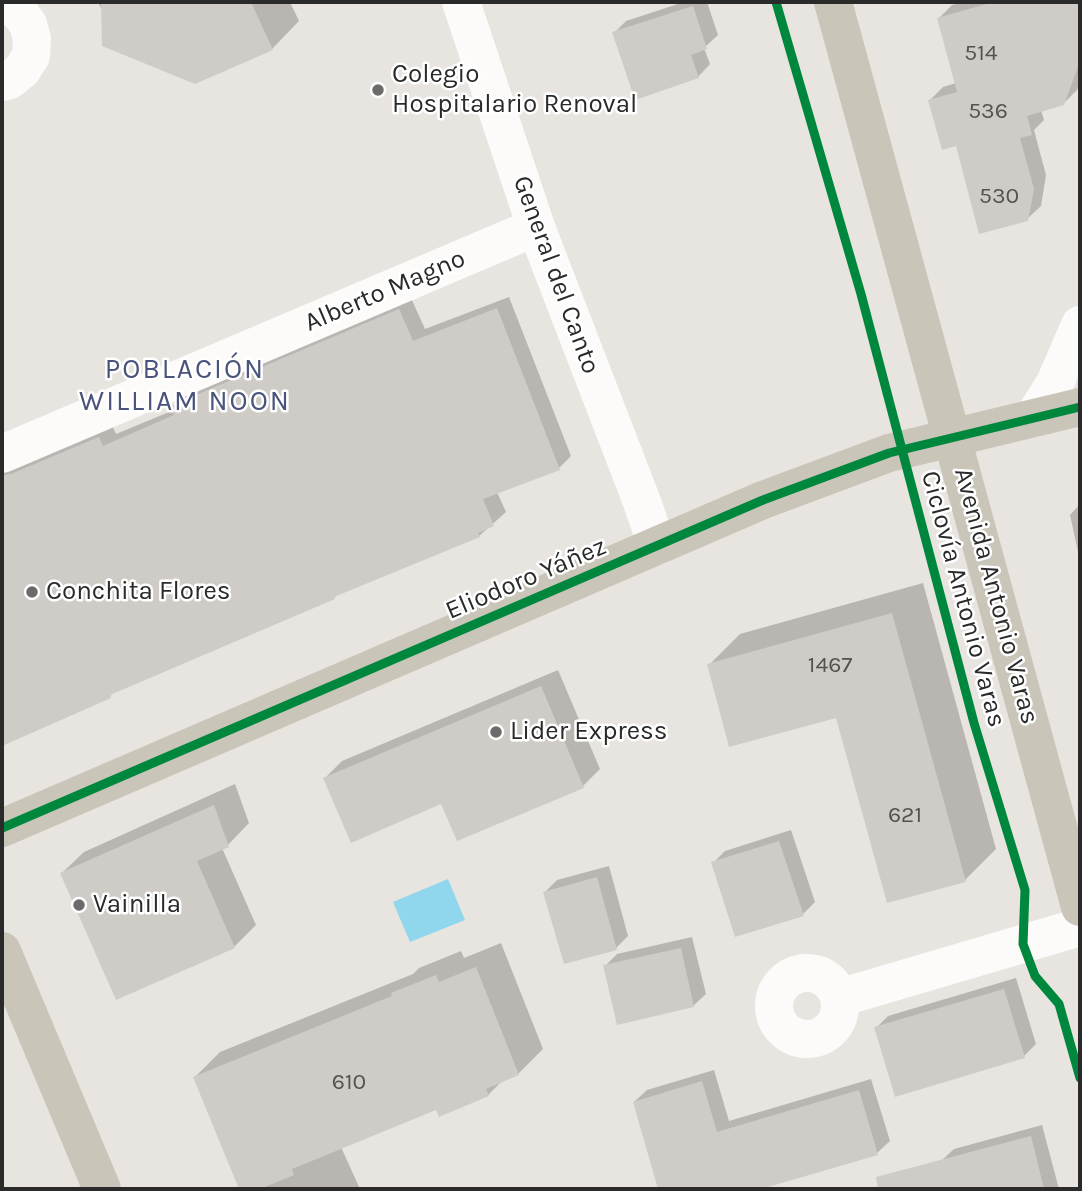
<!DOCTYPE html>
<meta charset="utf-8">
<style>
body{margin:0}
#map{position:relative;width:1082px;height:1191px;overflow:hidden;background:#e8e4df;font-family:Karla,sans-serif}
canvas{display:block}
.frame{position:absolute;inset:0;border:4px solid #2a2a2a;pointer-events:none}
</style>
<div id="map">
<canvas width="1082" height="1191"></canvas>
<div class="frame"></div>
</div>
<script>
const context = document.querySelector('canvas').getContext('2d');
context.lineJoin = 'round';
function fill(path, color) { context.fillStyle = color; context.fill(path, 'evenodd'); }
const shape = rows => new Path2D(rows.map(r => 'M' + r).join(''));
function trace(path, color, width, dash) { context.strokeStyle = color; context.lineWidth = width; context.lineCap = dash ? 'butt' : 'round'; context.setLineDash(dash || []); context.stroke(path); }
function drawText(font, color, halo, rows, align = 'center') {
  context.font = font + ' Karla,sans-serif'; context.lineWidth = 5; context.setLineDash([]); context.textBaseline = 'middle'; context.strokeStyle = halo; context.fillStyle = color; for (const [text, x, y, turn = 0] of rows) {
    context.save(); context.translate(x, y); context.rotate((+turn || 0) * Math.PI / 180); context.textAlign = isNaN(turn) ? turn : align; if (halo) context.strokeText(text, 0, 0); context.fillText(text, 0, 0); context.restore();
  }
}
const water = shape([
 [448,879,465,920,410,942,393,902]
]);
const shadow = shape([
 [98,2,290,2,299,21,272,49,103,12],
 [684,2,707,2,718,35,704,48,710,64,698,77,614,33,626,21],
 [963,2,1080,2,1080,81,1077,90,1063,104,1041,110,1044,120,1034,130,1046,175,1041,206,1027,219,958,144,930,100,943,87,956,83,939,18,952,5],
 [509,297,571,456,559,468,497,492,506,512,479,536,338,594,334,598,115,691,110,696,2,744,2,469,112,425,116,434,174,410,172,407,185,394,411,298,425,329],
 [1080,504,1080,561,1070,515],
 [923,583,996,849,965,880,837,716,709,665,740,634],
 [558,670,600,769,583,786,442,802,325,778,342,761],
 [235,784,249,823,228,845,222,848,256,925,234,947,62,873,84,852],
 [791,830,815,902,803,914,713,863,725,851],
 [609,866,628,936,616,948,545,892,557,880],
 [692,937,706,994,693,1006,605,966,617,954],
 [501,943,543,1049,518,1074,503,1080,488,1095,437,1108,341,1147,360,1189,241,1189,195,1077,220,1052,413,974,419,968,461,951,464,958],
 [1016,978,1036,1044,1024,1056,876,1028,888,1016],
 [714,1070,729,1121,871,1079,890,1141,877,1153,755,1189,660,1189,634,1102,647,1090],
 [1042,1125,1059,1189,949,1189,941,1161,954,1149]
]);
const building = shape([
 [101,2,251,2,273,50,195,84,102,46],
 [994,2,1080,2,1080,61,1064,105,1027,116,1032,135,1020,138,1034,189,1028,221,979,234,956,146,942,150,928,100,957,92,937,18],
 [693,6,707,49,691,55,699,78,635,100,612,32],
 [497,308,560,470,483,499,494,526,478,533,480,537,334,597,335,599,110,695,111,698,2,746,2,475,11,474,99,437,103,446,174,415,170,406,399,309,413,341],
 [892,613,966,882,887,903,836,718,729,747,707,664],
 [541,686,584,788,457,841,441,804,351,843,323,778],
 [214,805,229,847,197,861,235,948,116,1000,60,873],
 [779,841,804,916,735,937,711,862],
 [597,877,617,950,564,964,543,892],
 [681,948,694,1007,617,1025,603,965],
 [476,967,519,1075,486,1089,489,1096,439,1117,436,1110,292,1169,294,1175,260,1189,239,1189,193,1077,392,996,391,993,436,975,439,982],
 [1004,989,1025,1058,895,1097,874,1027],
 [702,1081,717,1132,859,1090,878,1155,761,1189,658,1189,633,1102],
 [1031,1136,1044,1189,878,1189,876,1177]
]);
const minor = shape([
 [461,2,536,227,642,502,657,546],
 [2,3,18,11,28,24,32,39,31,56,22,70,10,80,2,82],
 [1033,418,1055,383,1080,325],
 [2,454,536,227],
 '774 1006a33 33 0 1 1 66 0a33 33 0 1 1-66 0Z',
 [839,998,1080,927]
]);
const major = shape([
 [833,2,1080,907],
 [2,828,763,500,889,453,1080,407],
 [2,951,102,1189]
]);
const cycleway = shape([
 [776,2,861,294,974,723,1025,890,1023,944,1035,976,1059,1004,1080,1078],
 [2,828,763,500,889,453,1080,407]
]);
const markers = [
 [378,90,7,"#6c6b69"],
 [32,592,7,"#6c6b69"],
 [496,732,7,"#6c6b69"],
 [79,905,7,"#6c6b69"]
];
const numberNames = [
 ["514",981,53],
 ["536",988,111],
 ["530",999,196],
 ["1467",830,665],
 ["621",905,815],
 ["610",349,1082]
];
const poiNames = [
 ["Colegio",392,75],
 ["Hospitalario Renoval",392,105],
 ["Conchita Flores",46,592],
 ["Lider Express",510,732],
 ["Vainilla",93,905]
];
const streetNames = [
 ["General del Canto",556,275,70],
 ["Alberto Magno",385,291,-23],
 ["Eliodoro Yáñez",526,579,-23],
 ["Avenida Antonio Varas",996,596,75],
 ["Ciclovía Antonio Varas",963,599,75]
];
const neighbourhoodNames = [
 ["POBLACIÓN",185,370],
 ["WILLIAM NOON",185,402]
];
fill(water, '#90d6ec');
fill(shadow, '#0003');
fill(building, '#cfccc8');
trace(minor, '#fcfbfa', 38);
trace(major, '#c9c5b9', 38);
trace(cycleway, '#00873e', 9);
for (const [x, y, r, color] of markers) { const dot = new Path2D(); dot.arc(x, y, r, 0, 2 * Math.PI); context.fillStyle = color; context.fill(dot); trace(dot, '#fff', 2.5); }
drawText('23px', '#545352', null, numberNames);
drawText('26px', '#2a2a2a', '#fff', poiNames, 'left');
drawText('26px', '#2a2a2a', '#fff', streetNames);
context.letterSpacing = '2px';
drawText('28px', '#49537b', '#fff', neighbourhoodNames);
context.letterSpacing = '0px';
</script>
